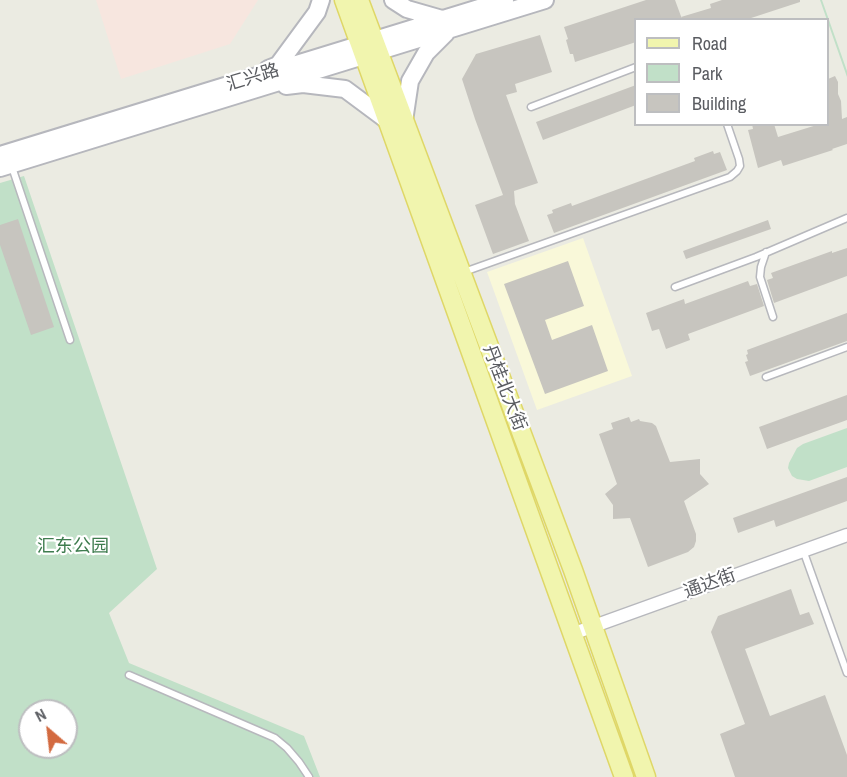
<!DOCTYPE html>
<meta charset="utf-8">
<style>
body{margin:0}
#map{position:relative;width:847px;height:777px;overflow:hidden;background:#ebebe2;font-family:"Archivo Narrow",sans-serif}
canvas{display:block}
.legend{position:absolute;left:634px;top:18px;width:195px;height:108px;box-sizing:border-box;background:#fff;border:2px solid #bdbec0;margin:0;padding:8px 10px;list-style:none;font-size:18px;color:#5a5c61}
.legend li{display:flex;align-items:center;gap:12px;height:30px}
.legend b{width:30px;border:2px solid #bdbec0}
.north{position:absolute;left:18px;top:699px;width:60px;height:60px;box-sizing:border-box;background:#fff;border:2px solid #bdbec0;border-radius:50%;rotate:332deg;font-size:16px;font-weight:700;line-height:24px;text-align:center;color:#5a5c61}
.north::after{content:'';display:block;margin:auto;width:21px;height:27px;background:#d36a40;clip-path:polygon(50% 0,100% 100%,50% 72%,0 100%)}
</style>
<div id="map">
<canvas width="847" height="777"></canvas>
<ul class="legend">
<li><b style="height:8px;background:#f1f5ae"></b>Road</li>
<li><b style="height:16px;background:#c1e0c8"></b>Park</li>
<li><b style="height:16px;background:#c7c5bf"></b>Building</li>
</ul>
<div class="north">N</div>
</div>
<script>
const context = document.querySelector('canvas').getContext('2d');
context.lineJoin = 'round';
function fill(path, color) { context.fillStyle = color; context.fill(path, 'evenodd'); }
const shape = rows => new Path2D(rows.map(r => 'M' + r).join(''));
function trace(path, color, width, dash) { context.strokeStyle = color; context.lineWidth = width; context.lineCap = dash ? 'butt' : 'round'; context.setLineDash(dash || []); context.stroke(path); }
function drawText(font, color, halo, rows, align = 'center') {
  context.font = font + ' "Archivo Narrow","Noto Sans SC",sans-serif'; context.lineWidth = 4.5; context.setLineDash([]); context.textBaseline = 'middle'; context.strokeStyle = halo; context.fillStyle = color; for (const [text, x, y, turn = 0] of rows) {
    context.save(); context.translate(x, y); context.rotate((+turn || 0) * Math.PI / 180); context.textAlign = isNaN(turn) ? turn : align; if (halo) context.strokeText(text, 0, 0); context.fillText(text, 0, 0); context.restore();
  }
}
const commercial = shape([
 [583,238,632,376,537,410,487,272]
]);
const medical = shape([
 [96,0,258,0,230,44,121,79]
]);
const green = shape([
 [820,0,822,0,847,71,847,77],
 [24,176,157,569,109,613,129,663,304,736,320,777,0,777,0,183],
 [30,711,66,711,66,747,30,747],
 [847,428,847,467,809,481,797,479,792,476,788,468,789,463,797,448,803,444]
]);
const building = shape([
 [646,0,675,0,682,19,681,17,711,8,710,4,722,0,800,0,800,2,745,20,636,20,636,42,575,62,573,54,570,54,566,40,568,39,564,27],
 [540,35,552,72,515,84,517,92,506,95,538,183,514,191,515,204,529,241,493,254,475,205,503,195,475,119,462,79,476,54],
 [835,76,838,82,838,94,841,101,842,119,847,117,847,144,832,149,833,150,783,166,781,160,758,168,748,130,753,129,752,124,774,124,778,137,820,124,828,124,828,79],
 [636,85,636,105,543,140,536,122],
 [713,151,714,154,720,152,727,170,554,233,547,215,553,213,552,210,571,203,572,206,695,161,694,158],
 [18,219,54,327,31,335,0,245,0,225],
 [768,220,771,229,686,259,683,251],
 [847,248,847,276,774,303,767,280,773,278,771,273,832,251,832,253],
 [568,261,584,306,545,320,552,340,592,325,608,371,545,394,504,284],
 [748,281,750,286,757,284,764,306,688,334,690,340,666,349,659,329,652,331,646,313,684,299,685,304],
 [847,313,847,341,750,376,745,362,748,361,746,355,748,354,747,350],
 [847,395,847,420,767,449,759,427],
 [629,417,631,422,639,419,640,421,652,423,656,426,670,462,700,459,700,474,709,484,684,501,696,534,696,541,694,547,688,552,648,567,630,518,613,519,613,505,605,494,617,484,599,434,613,429,611,423],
 [847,477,847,501,776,527,774,520,738,533,733,518],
 [791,589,800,615,809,612,814,624,745,649,770,716,825,695,847,755,847,777,735,777,720,734,745,724,711,632,718,616]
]);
const lane = shape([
 [531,107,636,67],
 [12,167,70,340],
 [766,252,761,267,760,277,773,317],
 [464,272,730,177,737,171,740,166,739,159,727,124],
 [675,287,756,257,847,218],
 [766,377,847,347],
 [803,550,847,673],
 [129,675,275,738,287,748,299,762,309,777]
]);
const street = shape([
 [572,634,847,535]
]);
const secondary = shape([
 [393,0,407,9,442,19],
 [268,69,278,65,317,12,321,0],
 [286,86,303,84,345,89,388,121],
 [404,121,410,81,426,53,446,33],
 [0,155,505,0],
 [0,168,545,0]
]);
const primary = shape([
 [344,0,624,777],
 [359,0,573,570,646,777]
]);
const streetNames = [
 ["汇兴路",253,78,-17],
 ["丹桂北大街",504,388,69],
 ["通达街",710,584,-20]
];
const parkNames = [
 ["汇东公园",73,547]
];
fill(commercial, '#f9f8d9');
fill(medical, '#f7e6df');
fill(green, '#c1e0c8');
fill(building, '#c7c5bf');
trace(lane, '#b7b8bd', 9);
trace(street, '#b7b8bd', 15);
trace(secondary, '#b6b7bd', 20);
trace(primary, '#dfd767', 21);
trace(lane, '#fff', 6);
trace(street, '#fff', 12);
trace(secondary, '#fff', 16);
trace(primary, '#f1f5ae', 18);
drawText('18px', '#5a5c61', '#fff', streetNames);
drawText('18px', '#3e7c4e', '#fff', parkNames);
</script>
